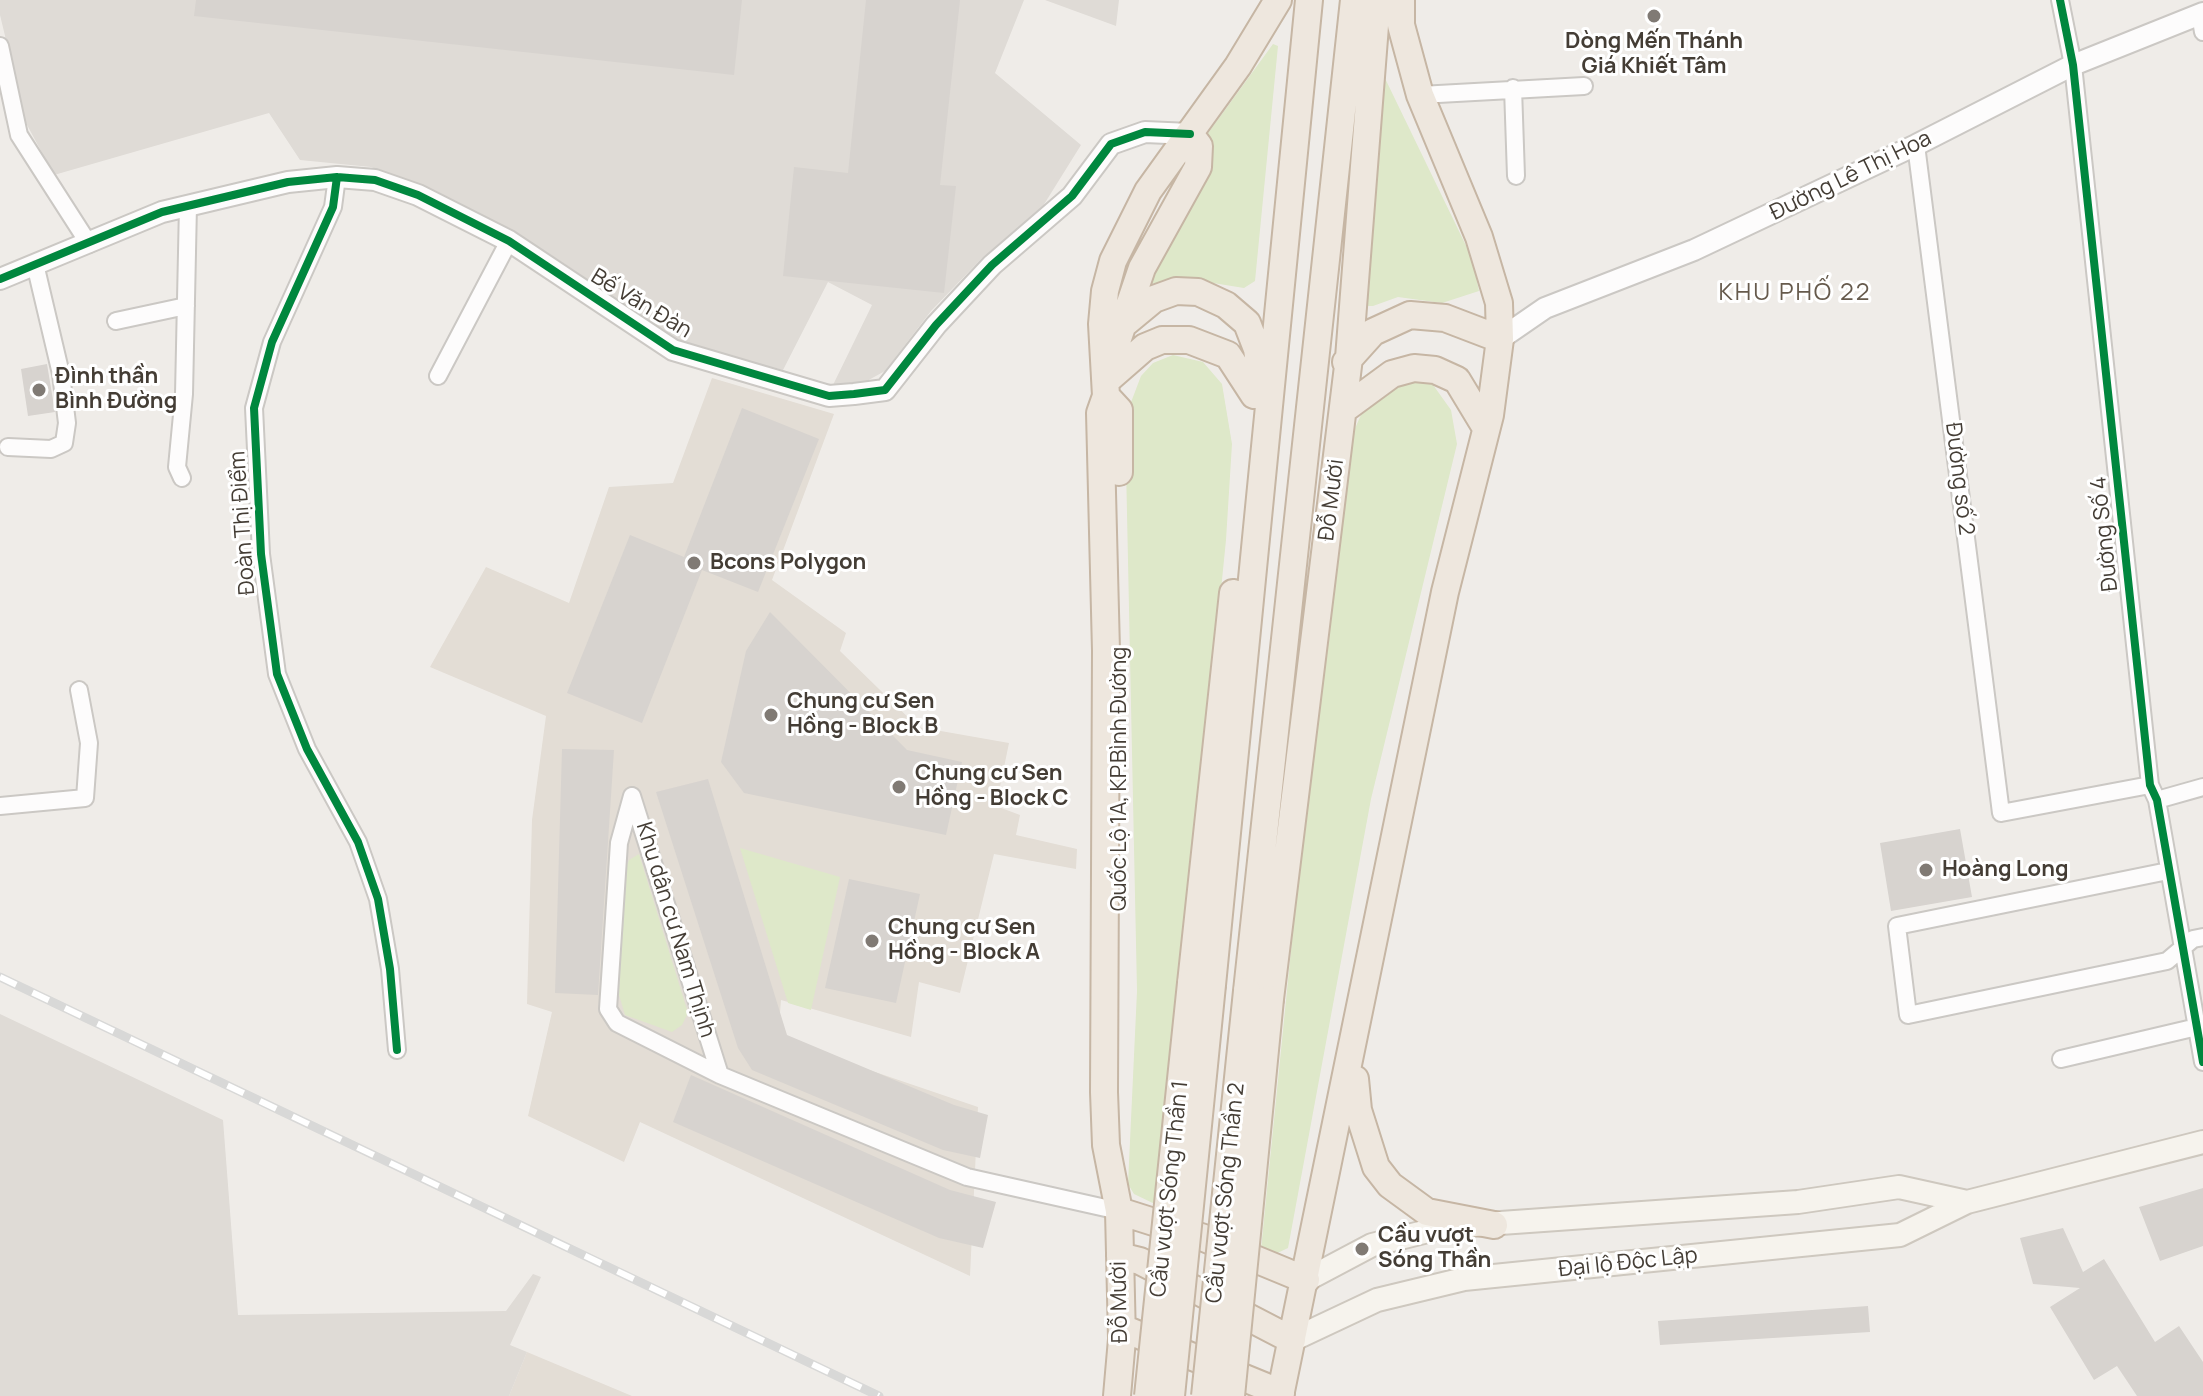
<!DOCTYPE html>
<meta charset="utf-8">
<style>
body{margin:0}
canvas{display:block;background:#efece8}
</style>
<canvas width="2203" height="1396"></canvas>
<script>
const context = document.querySelector('canvas').getContext('2d');
context.lineJoin = 'round';
function fill(path, color) { context.fillStyle = color; context.fill(path, 'evenodd'); }
const shape = rows => new Path2D(rows.map(r => 'M' + r).join(''));
function trace(path, color, width, dash) { context.strokeStyle = color; context.lineWidth = width; context.lineCap = dash ? 'butt' : 'round'; context.setLineDash(dash || []); context.stroke(path); }
function drawText(font, color, halo, rows, align = 'center') {
  context.font = font + ' Manrope,sans-serif'; context.lineWidth = 6; context.setLineDash([]); context.textBaseline = 'middle'; context.strokeStyle = halo; context.fillStyle = color; for (const [text, x, y, turn = 0] of rows) {
    context.save(); context.translate(x, y); context.rotate((+turn || 0) * Math.PI / 180); context.textAlign = isNaN(turn) ? turn : align; if (halo) context.strokeText(text, 0, 0); context.fillText(text, 0, 0); context.restore();
  }
}
const residential = shape([
 [712,378,834,414,772,580,846,633,840,651,918,727,1009,743,996,806,1020,815,1016,835,1077,849,1076,869,994,854,960,993,919,982,911,1037,781,1000,778,1039,978,1107,970,1276,640,1122,624,1162,528,1116,552,1012,527,1004,532,820,546,716,430,667,486,567,569,603,609,487,673,483],
 [527,1352,632,1396,509,1396]
]);
const industrial = shape([
 [0,0,1024,0,995,73,1081,145,1038,214,982,258,931,311,885,371,856,387,832,387,872,305,828,282,783,370,669,341,627,315,574,270,509,228,425,188,371,167,300,160,269,113,54,175,26,123,0,15],
 [1045,0,1119,0,1116,26],
 [0,1014,223,1120,238,1315,506,1311,533,1274,541,1277,510,1345,527,1352,509,1396,0,1396]
]);
const green = shape([
 [1273,44,1278,46,1255,281,1244,288,1182,278,1140,286,1206,136],
 [1380,68,1472,258,1479,291,1442,303,1398,297,1373,306,1360,306],
 [1173,355,1203,362,1222,384,1232,444,1226,540,1159,1206,1134,1194,1128,1184,1137,991,1125,418,1141,376,1153,363],
 [1395,375,1431,382,1451,410,1457,444,1371,799,1288,1248,1271,1256,1261,1249,1329,572,1353,433,1367,401],
 [740,848,840,877,811,1010,788,1003],
 [639,854,688,1013,682,1025,672,1032,625,1015,619,995,624,871,629,860]
]);
const building = shape([
 [196,0,742,0,734,75,194,16],
 [866,0,960,0,940,185,956,186,944,293,783,276,794,167,848,173],
 [47,364,55,412,28,416,21,369],
 [742,408,819,439,758,592,702,570,642,723,567,693,630,535,684,557],
 [770,612,907,750,962,762,946,835,744,793,721,762,746,651],
 [562,749,614,750,598,995,555,993],
 [708,779,787,1035,954,1105,988,1115,980,1158,943,1150,752,1070,738,1048,656,792],
 [1960,829,1972,897,1891,911,1880,843],
 [849,879,920,894,896,1003,825,988],
 [691,1075,950,1190,996,1202,983,1248,939,1238,673,1122],
 [2203,1188,2203,1246,2160,1261,2139,1207],
 [2063,1228,2083,1272,2104,1259,2155,1342,2179,1326,2203,1362,2203,1396,2137,1396,2117,1366,2094,1380,2050,1307,2080,1288,2033,1284,2020,1238],
 [1868,1306,1870,1332,1660,1345,1658,1321]
]);
const minor = shape([
 [2060,0,2073,65,2150,785,2157,800,2203,1062],
 [2200,14,2203,32],
 [0,46,19,135,89,244],
 [1513,88,1516,176],
 [1420,95,1584,86],
 [1916,145,2001,813,2150,785],
 [337,177,333,207,272,342,254,408,261,554,277,674,307,749,358,842,378,899,390,969,397,1050],
 [116,321,186,306],
 [438,376,509,241],
 [8,447,51,449,64,443,67,423,61,374,35,264],
 [182,478,177,467,184,394,188,205],
 [632,796,619,843,608,1009,617,1023,720,1075,967,1177,1119,1211],
 [632,796,720,1075],
 [2157,800,2203,787],
 [0,806,85,798,89,743,79,690],
 [2168,871,1897,926,1908,1015,2167,961,2193,939,2203,937],
 [2061,1059,2197,1027]
]);
const tertiary = shape([
 [0,279,162,212,288,182,337,177,375,180,418,195,509,241,673,350,829,396,854,394,885,390,936,325,992,265,1072,196,1111,144,1145,132,1190,134],
 [1500,339,1545,308,1694,250,1916,145,2073,65,2203,13]
]);
const secondary = shape([
 [1306,1280,1372,1245,1444,1227,1798,1202,1899,1187,1967,1202],
 [1292,1340,1377,1300,1464,1279,1900,1235,1967,1202,2203,1142]
]);
const trunk = shape([
 [1125,323,1154,299,1176,291,1198,292,1226,305,1247,323,1257,349,1262,384],
 [1110,362,1142,268,1198,167,1199,146,1190,134],
 [1346,362,1373,332,1410,315,1445,318,1500,339],
 [1106,381,1145,347,1162,340,1189,340,1228,355,1254,395],
 [1106,396,1119,410,1119,472],
 [1343,410,1392,374,1414,368,1435,370,1457,380,1486,428],
 [1191,983,1233,593],
 [1212,985,1309,0],
 [1247,991,1354,0],
 [1270,999,1349,358,1377,0],
 [1355,1079,1358,1110,1376,1167,1390,1185,1427,1212,1494,1225],
 [1119,1211,1204,1238,1306,1280],
 [1120,1256,1140,1261,1292,1340],
 [1122,1328,1281,1393],
 [1117,1396,1122,1339,1119,1211,1106,1145,1104,1092,1106,651,1100,413,1106,396,1102,324,1105,291,1113,261,1148,191,1238,66,1278,0],
 [1280,1396,1445,592,1490,415,1500,339,1499,303,1479,237,1420,95,1401,25,1401,0]
]);
const rail = shape([
 [0,977,879,1396]
]);
const trunkBridge = shape([
 [1148,1396,1191,983],
 [1171,1396,1212,985],
 [1205,1396,1247,991],
 [1231,1396,1270,999]
]);
const cycleway = shape([
 [2060,0,2073,65,2150,785,2157,800,2203,1062],
 [337,177,333,207,272,342,254,408,261,554,277,674,307,749,358,842,378,899,390,969,397,1050],
 [0,279,162,212,288,182,337,177,375,180,418,195,509,241,673,350,829,396,854,394,885,390,936,325,992,265,1072,196,1111,144,1145,132,1190,134]
]);
const markers = [
 [1654,16,8,"#807a74"],
 [39,390,8,"#807a74"],
 [694,563,8,"#807a74"],
 [771,715,8,"#807a74"],
 [899,787,8,"#807a74"],
 [1926,870,8,"#807a74"],
 [872,941,8,"#807a74"],
 [1362,1249,8,"#807a74"]
];
const poiNames = [
 ["Dòng Mến Thánh",1654,42,"center"],
 ["Giá Khiết Tâm",1654,67,"center"],
 ["Đình thần",55,377],
 ["Bình Đường",55,402],
 ["Bcons Polygon",710,563],
 ["Chung cư Sen",787,702],
 ["Hồng - Block B",787,727],
 ["Chung cư Sen",915,774],
 ["Hồng - Block C",915,799],
 ["Hoàng Long",1942,870],
 ["Chung cư Sen",888,928],
 ["Hồng - Block A",888,953],
 ["Cầu vượt",1378,1236],
 ["Sóng Thần",1378,1261]
];
const streetNames = [
 ["Đường Lê Thị Hoa",1851,176,-26],
 ["Bế Văn Đàn",641,304,31],
 ["Đường số 2",1959,479,83],
 ["Đỗ Mười",1332,500,-83],
 ["Đoàn Thị Điểm",243,523,-94],
 ["Đường Số 4",2105,534,-96],
 ["Quốc Lộ 1A, KP.Bình Đường",1120,779,-90],
 ["Khu dân cư Nam Thịnh",675,930,73],
 ["Cầu vượt Sóng Thần 1",1170,1189,-84],
 ["Cầu vượt Sóng Thần 2",1226,1193,-84],
 ["Đại lộ Độc Lập",1628,1263,-6],
 ["Đỗ Mười",1120,1302,-91]
];
const neighbourhoodNames = [
 ["KHU PHỐ 22",1795,293]
];
fill(residential, '#e3ddd5');
fill(industrial, '#dfdbd6');
fill(green, '#dee8c9');
fill(building, '#d7d3cf');
trace(minor, '#cbc8c4', 20);
trace(tertiary, '#cbc8c4', 24);
trace(secondary, '#cec8bf', 26);
trace(trunk, '#c6b6a4', 30);
trace(minor, '#fdfcfc', 16);
trace(tertiary, '#fdfcfc', 20);
trace(secondary, '#f6f3ed', 22);
trace(trunk, '#eee7de', 26);
trace(rail, '#d8d8d7', 9);
trace(rail, '#fff', 6, [18]);
trace(trunkBridge, '#c6b6a4', 30, []);
trace(trunkBridge, '#eee7de', 26);
trace(cycleway, '#00873e', 8);
for (const [x, y, r, color] of markers) { const dot = new Path2D(); dot.arc(x, y, r, 0, 2 * Math.PI); context.fillStyle = color; context.fill(dot); trace(dot, '#fff', 3); }
drawText('bold 22px', '#443d35', '#fff', poiNames, 'left');
drawText('22px', '#443d35', '#fff', streetNames);
context.letterSpacing = '2px';
drawText('24px', '#665a4c', '#fff', neighbourhoodNames);
context.letterSpacing = '0px';
</script>
